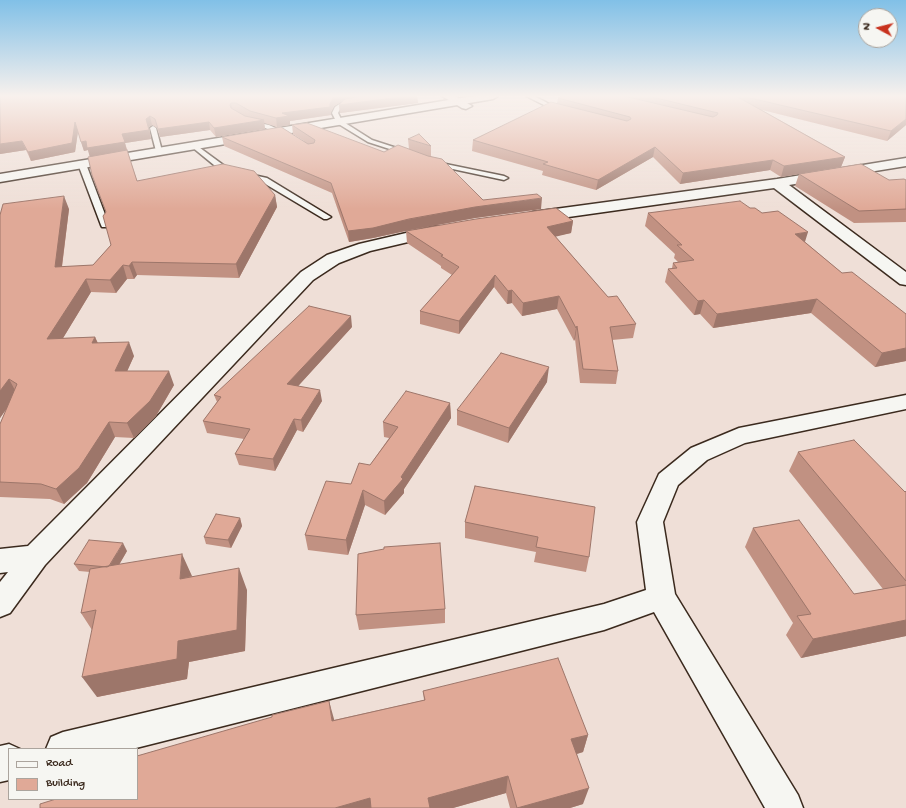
<!DOCTYPE html>
<style>
body{margin:0}
#map{position:relative;width:906px;height:808px;overflow:hidden;background:#efdfd7;font-family:"Gochi Hand",sans-serif}
canvas{display:block}
.legend{position:absolute;left:8px;top:748px;width:130px;height:52px;box-sizing:border-box;background:#f6f6f2;border:1px solid #aba49d;margin:0;padding:5px 7px;list-style:none;font-size:12px;color:#3b2a1e}
.legend li{display:flex;align-items:center;gap:8px;height:20px}
.legend b{width:20px;border:1px solid #aba49d}
.north{position:absolute;left:858px;top:8px;width:40px;height:40px;box-sizing:border-box;background:#f6f6f2;border:1px solid #aba49d;border-radius:50%;rotate:277deg;font-size:11px;font-weight:700;line-height:16px;text-align:center;color:#3b2a1e}
.north::after{content:'';display:block;margin:auto;width:14px;height:18px;background:#c8321e;clip-path:polygon(50% 0,100% 100%,50% 72%,0 100%)}
</style>
<div id="map">
<canvas width="906" height="808"></canvas>
<ul class="legend">
<li><b style="height:5px;background:#f6f6f2"></b>Road</li>
<li><b style="height:11px;background:#e0a997"></b>Building</li>
</ul>
<div class="north">N</div>
</div>
<script>
const context = document.querySelector('canvas').getContext('2d');
context.lineJoin = 'round';
const shape = rows => new Path2D(rows.map(r => 'M' + r).join(''));
function trace(path, color, width, dash) { context.strokeStyle = color; context.lineWidth = width; context.lineCap = dash ? 'butt' : 'round'; context.setLineDash(dash || []); context.stroke(path); }
function fill(path, color) { context.fillStyle = color; context.fill(path, 'evenodd'); }
const service = shape([
 [526,96,534,96,563,111,558,112,526,96],
 [354,100,356,101,356,103,345,105,340,109,338,113,342,121,372,140,409,152,409,154,405,154,368,142,337,123,332,113,335,107,341,103,354,100],
 [250,121,269,125,291,135,288,137,265,128,248,124,247,123,250,121],
 [153,126,156,128,162,151,161,152,156,151,150,128,153,126],
 [192,145,196,145,230,170,267,178,331,217,327,219,324,219,262,182,225,174,192,147,192,145],
 [431,161,504,176,508,178,504,180,434,165,430,163,431,161],
 [79,162,85,162,86,164,109,225,108,227,102,227,101,225,78,164,79,162]
]);
const minor = shape([
 [442,96,455,96,472,106,466,109,462,108,442,96],
 [906,158,906,166,789,185,906,272,906,285,900,284,774,188,533,222,528,220,525,217,528,214,533,212,777,179,906,158],
 [436,226,442,228,444,231,442,234,370,251,339,263,313,280,45,565,10,613,0,617,0,582,8,572,0,573,0,549,28,546,301,272,327,255,359,244,436,226],
 [906,395,906,409,745,443,707,460,678,485,663,522,675,594,798,795,803,808,765,808,654,612,604,630,132,749,46,749,51,737,63,732,604,604,646,590,637,522,659,474,691,448,739,428,906,395],
 [9,744,20,749,9,749,9,780,0,782,0,746,9,744]
]);
const tertiary = shape([
 [473,96,498,96,493,99,0,182,0,174,473,96]
]);
const wall = shape([
 [0,96,417,96,418,103,340,113,339,105,343,101,341,102,334,106,331,112,331,115,290,121,290,125,277,127,264,123,265,129,216,137,210,130,160,137,157,128,152,125,149,127,151,139,125,143,137,181,275,195,277,207,239,278,137,275,134,279,127,279,116,293,91,292,63,338,95,337,98,343,134,356,127,371,174,385,156,416,134,438,115,437,87,483,64,504,50,499,0,497,0,424,7,408,0,418,0,215,69,209,62,267,93,265,111,245,106,212,90,156,88,150,84,151,78,132,75,152,31,161,26,150,0,154],
 [562,96,906,96,906,125,887,141,762,110,845,157,841,167,781,177,770,170,680,184,653,157,596,190,542,175,543,171,472,151,473,140,557,103,558,98],
 [292,125,384,152,409,149,408,139,431,146,431,156,483,200,541,209,475,218,410,230,373,238,349,242,332,193,224,146,222,137,304,141,293,134],
 [799,174,889,180,906,180,906,222,854,223,795,186],
 [750,208,805,242,842,273,906,314,906,361,875,367,811,313,713,328,700,314,694,315,665,282,668,269,672,268,673,263,678,262,674,258,675,254,645,226,648,213],
 [573,221,571,233,555,236,608,297,636,324,633,338,612,340,618,371,616,384,580,383,575,339,574,341,557,309,522,316,512,303,507,304,494,287,459,334,420,324,420,311,452,275,441,268,441,266,407,243,406,231],
 [352,327,298,386,322,401,303,432,297,430,275,471,239,465,235,454,244,439,207,433,203,421,217,402,214,395],
 [547,382,508,443,457,425,457,410],
 [450,403,451,418,404,489,404,493,385,515,365,505,348,555,308,550,305,535,351,484,370,465,389,438,384,437,383,422],
 [798,452,905,492,906,491,906,636,801,658,786,635,793,623,745,547,753,528,854,594,883,589,789,471],
 [475,486,589,557,586,572,534,562,536,552,465,538,465,522],
 [240,518,242,526,231,548,206,544,204,537],
 [384,549,445,609,445,623,359,630,356,615],
 [127,551,119,565,192,576,247,590,245,651,189,662,187,679,97,697,92,630,81,613,90,572,79,571,74,564],
 [423,691,588,735,583,752,577,754,583,804,570,808,510,808,506,793,453,808,40,808,334,720,424,700]
]);
const shadedWall = shape([
 [336,96,371,96,341,102,334,106,331,112,331,115,290,121,290,125,277,127,276,118,282,113,330,104,333,98],
 [409,96,417,96,418,103,340,113,339,105],
 [231,103,233,112,232,113,230,105],
 [150,116,152,125,149,127,151,139,125,143,127,151,90,158,88,150,84,151,81,142,122,134],
 [906,119,906,125,887,141,891,131],
 [264,120,265,129,216,137,214,128],
 [75,122,78,131,75,152,31,161,28,152],
 [209,122,210,130,160,137,158,129],
 [22,141,26,150,0,154,0,144],
 [655,147,653,157,596,190,598,180],
 [845,157,841,167,781,177,784,166],
 [773,160,770,170,680,184,683,173],
 [275,195,277,207,239,278,236,264],
 [64,196,69,209,60,281,55,267],
 [542,198,541,209,475,218,410,230,373,238,349,242,348,231,475,207],
 [573,221,571,233,546,239,547,227],
 [808,232,804,245,795,234],
 [132,262,137,275,134,279,129,266],
 [123,265,127,279,116,293,110,280],
 [495,275,494,287,459,334,459,321],
 [86,279,91,292,54,353,47,339],
 [512,290,512,303,507,304,508,291],
 [559,296,557,309,522,316,523,303],
 [817,299,811,313,713,328,717,314],
 [704,300,700,314,694,315,698,301],
 [351,316,352,327,290,395,287,384],
 [577,326,575,339,574,341,576,328],
 [95,337,101,351,92,343],
 [129,342,134,356,121,385,115,371],
 [906,348,906,361,875,367,882,353],
 [549,367,547,382,508,443,509,428],
 [169,371,174,385,156,416,134,438,127,423],
 [9,379,17,394,0,418,0,391],
 [320,390,322,401,303,432,301,420],
 [450,403,451,418,404,489,404,493,385,515,384,501,401,477],
 [294,419,297,430,275,471,273,459],
 [109,422,115,437,87,483,64,504,56,489],
 [363,490,365,505,348,555,346,540],
 [240,518,242,526,231,548,228,540],
 [123,543,127,551,113,575,109,567],
 [182,554,192,576,180,579],
 [239,568,247,590,245,651,189,662,187,679,97,697,82,677],
 [906,620,906,636,801,658,813,639],
 [329,701,334,719,337,739,332,721],
 [588,735,583,752,566,757,571,739],
 [508,776,506,793,453,808,429,808,428,798],
 [589,788,583,804,570,808,517,808],
 [370,798,372,808,335,808]
]);
const building = shape([
 [0,96,336,96,333,98,330,104,330,107,282,113,289,116,276,118,250,111,236,103,231,103,230,105,231,108,245,116,264,120,214,128,209,122,158,129,155,119,150,116,146,119,149,130,122,134,125,142,87,148,86,141,81,142,75,122,72,143,28,152,22,141,0,144,0,96],
 [362,96,409,96,339,105,345,99,362,96],
 [562,96,624,96,713,117,717,115,718,113,648,96,736,96,845,157,784,166,773,160,683,173,655,147,598,180,543,164,548,162,473,140,551,102,627,121,631,119,630,117,558,98,562,96],
 [747,96,906,96,906,119,891,131,746,97,747,96],
 [307,123,384,152,398,145,428,156,442,159,483,200,537,194,542,198,475,207,409,219,373,228,348,231,331,183,222,137,281,127,308,144,314,143,315,140,292,125,307,123],
 [419,134,431,146,408,139,419,134],
 [127,150,137,181,223,164,254,171,275,195,236,264,132,262,129,266,123,265,110,280,86,279,47,339,95,337,92,343,129,342,115,371,169,371,150,401,127,423,109,422,79,468,56,489,41,484,0,482,0,424,17,384,9,379,0,391,0,215,3,204,64,196,55,267,93,265,111,245,103,216,106,212,92,175,88,157,127,150],
 [861,164,889,180,904,179,906,180,906,209,859,211,799,174,861,164],
 [740,201,750,208,755,208,762,213,778,211,808,232,795,234,842,273,852,272,906,314,906,348,882,353,817,299,717,314,704,300,698,301,668,269,677,268,673,263,694,260,677,245,682,245,648,213,740,201],
 [556,208,573,221,547,227,608,297,617,296,636,324,610,327,618,371,583,369,577,326,576,328,559,296,523,303,512,290,508,291,495,275,459,321,420,311,459,267,441,256,443,255,406,231,476,219,556,208],
 [309,306,351,316,287,384,320,390,301,420,294,419,273,459,235,454,250,429,203,421,221,397,214,395,309,306],
 [501,353,549,367,509,428,457,410,501,353],
 [406,391,450,403,401,477,403,479,384,501,363,490,346,540,305,535,326,481,351,484,359,463,370,465,398,427,383,422,406,391],
 [854,440,905,492,906,491,906,581,798,452,854,440],
 [475,486,595,507,589,557,536,547,538,537,465,522,475,486],
 [216,514,240,518,228,540,204,537,216,514],
 [799,520,854,594,906,585,906,620,813,639,797,616,811,614,753,528,799,520],
 [89,540,123,543,109,566,107,567,74,564,89,540],
 [440,543,445,609,356,615,358,554,384,549,384,547,440,543],
 [182,554,180,579,239,568,237,630,178,641,177,659,82,677,96,610,81,613,90,569,182,554],
 [558,658,588,735,571,739,589,788,517,808,508,776,428,798,430,808,371,808,370,798,335,808,40,808,40,804,56,799,137,799,137,756,272,717,272,715,329,701,332,721,425,700,423,691,558,658]
]);
trace(service, '#3b2a1e', 3);
trace(minor, '#3b2a1e', 3);
trace(tertiary, '#3b2a1e', 3);
fill(service, '#f6f6f2');
fill(minor, '#f6f6f2');
fill(tertiary, '#f6f6f2');
fill(wall, '#c19182');
fill(shadedWall, '#9d766a');
fill(building, '#e0a997');
trace(building, '#9d766a', 1);
const sky = context.createLinearGradient(0, 0, 0, 209);
sky.addColorStop(0, '#81c0e7');
sky.addColorStop(0.46, '#f8f1ed');
sky.addColorStop(1, '#f8f1ed00');
context.fillStyle = sky;
context.fillRect(0, 0, 906, 209);
</script>
